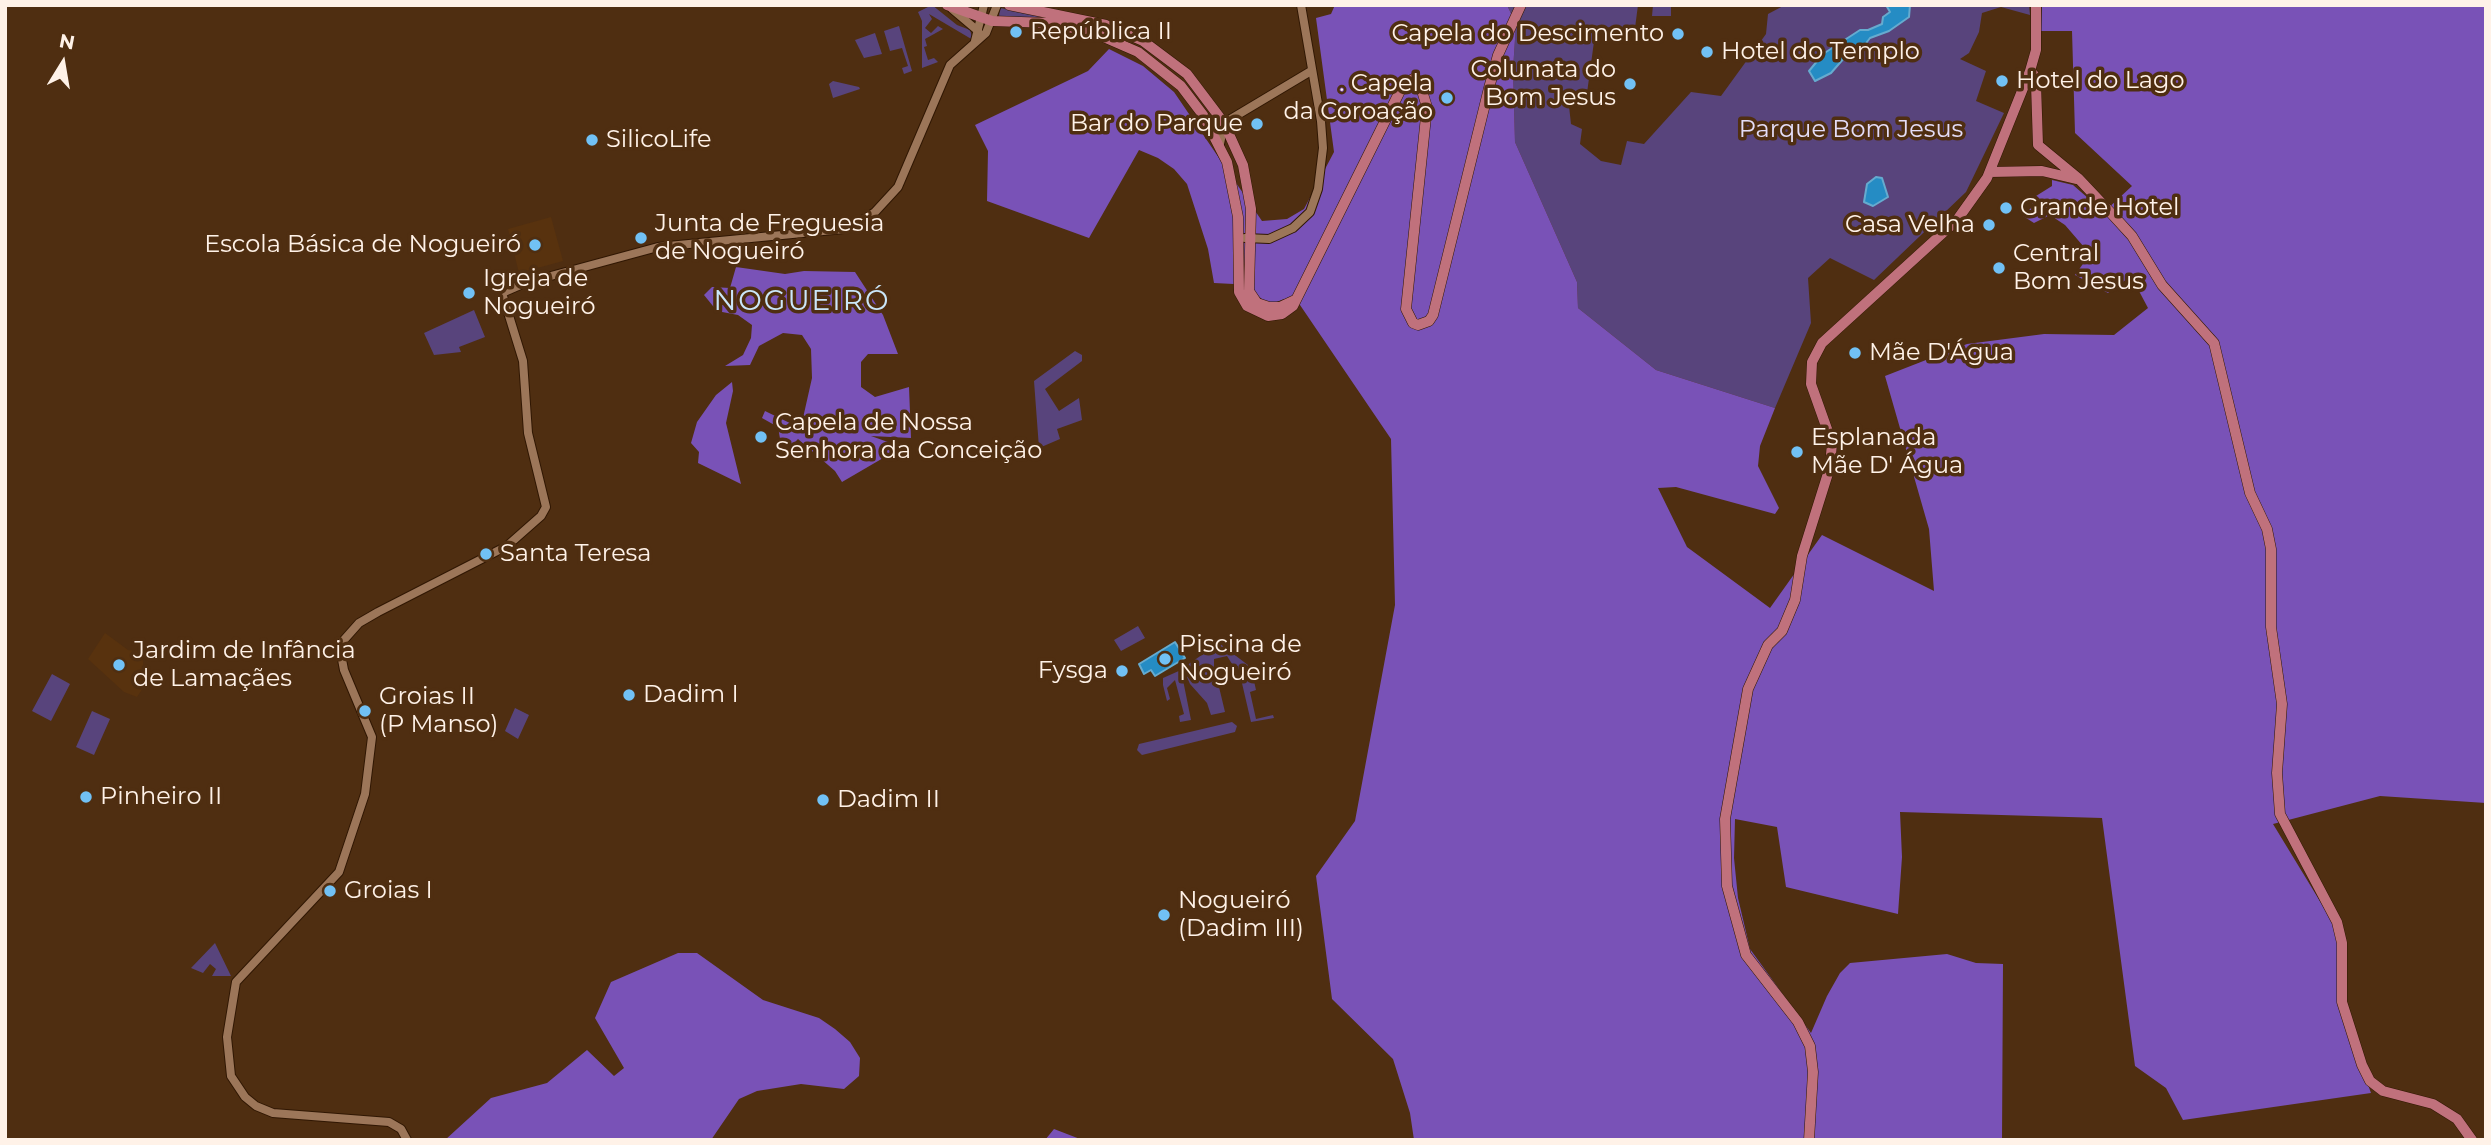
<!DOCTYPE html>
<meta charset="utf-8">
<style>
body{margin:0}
#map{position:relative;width:2491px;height:1145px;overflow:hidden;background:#4f2e11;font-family:Montserrat,sans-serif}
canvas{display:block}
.frame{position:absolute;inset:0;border:7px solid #fff2e8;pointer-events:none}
.north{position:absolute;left:28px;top:28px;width:70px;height:70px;-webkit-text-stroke:5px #4f2e11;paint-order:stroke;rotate:11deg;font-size:19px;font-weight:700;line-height:28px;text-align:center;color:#fff2e8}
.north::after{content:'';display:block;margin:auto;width:24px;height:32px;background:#fff2e8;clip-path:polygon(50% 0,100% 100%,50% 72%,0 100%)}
</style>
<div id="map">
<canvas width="2491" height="1145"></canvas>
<div class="frame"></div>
<div class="north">N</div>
</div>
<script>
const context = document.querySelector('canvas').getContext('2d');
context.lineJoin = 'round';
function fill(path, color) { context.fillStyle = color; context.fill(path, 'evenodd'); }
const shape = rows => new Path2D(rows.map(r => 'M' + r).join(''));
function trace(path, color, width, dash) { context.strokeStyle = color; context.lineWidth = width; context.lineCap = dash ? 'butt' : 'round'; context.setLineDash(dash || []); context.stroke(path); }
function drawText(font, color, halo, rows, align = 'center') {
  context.font = font + ' Montserrat,sans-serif'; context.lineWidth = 7; context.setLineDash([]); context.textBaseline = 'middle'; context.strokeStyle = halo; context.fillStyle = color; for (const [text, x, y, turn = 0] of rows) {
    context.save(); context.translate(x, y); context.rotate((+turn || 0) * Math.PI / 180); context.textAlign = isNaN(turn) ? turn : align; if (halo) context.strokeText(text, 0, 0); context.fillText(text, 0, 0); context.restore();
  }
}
const built = shape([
 [551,217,563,261,519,273,508,229],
 [105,633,128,650,142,652,144,671,151,676,137,697,124,692,88,659]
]);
const green = shape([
 [932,5,957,25,970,30,973,40,929,14,932,19,925,28,931,33,938,26,943,29,925,39,927,46,924,47,928,60,934,58,938,62,922,68,922,21,918,12],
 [1507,5,1638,5,1635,28,1596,27,1587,93,1568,97,1571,124,1582,129,1580,144,1601,161,1621,165,1627,141,1644,144,1691,92,1721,96,1766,34,1768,14,1785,5,2029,5,2030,15,2001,7,1982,13,1979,32,1969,53,1960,59,1986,71,1976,101,2004,113,1966,192,1874,280,1830,258,1808,278,1811,323,1775,408,1656,370,1578,308,1577,282,1515,142,1513,70,1516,24],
 [1653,5,1671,5,1671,16,1652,16],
 [1000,8,1046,16,1046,19,999,17],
 [899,26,912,71,904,74,902,68,908,66,902,48,890,51,884,31],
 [875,33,882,54,864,58,855,40],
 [833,81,859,87,860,89,833,98,829,84],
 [474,310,485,337,459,347,461,352,434,355,424,333],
 [1075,351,1082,355,1082,361,1045,389,1059,411,1079,398,1082,420,1057,429,1060,439,1039,448,1034,381],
 [1138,626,1145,638,1121,651,1114,640],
 [1219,643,1265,678,1254,681,1256,690,1250,692,1256,719,1273,715,1274,718,1251,722,1238,666,1234,667,1227,656,1214,659,1214,666,1225,712,1211,715,1207,703,1190,684,1183,668],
 [1181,670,1191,720,1180,722,1179,716,1184,714,1175,680,1167,688,1170,699,1167,701,1163,685,1163,678],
 [52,674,70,684,51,721,32,711],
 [515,708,529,715,518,739,505,731],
 [92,711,110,719,94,755,76,747],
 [1232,722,1237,726,1235,732,1142,755,1137,750,1139,744],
 [215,943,231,976,212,976,216,969,210,964,203,973,191,968]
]);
const forest = shape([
 [1335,5,1507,5,1516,24,1513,70,1515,142,1577,282,1578,308,1656,370,1775,408,1760,446,1758,466,1779,508,1775,514,1676,487,1658,488,1687,547,1770,608,1822,535,1934,591,1929,529,1885,376,1967,344,2044,334,2114,335,2148,308,2131,276,2108,293,2075,275,2090,254,2065,225,2050,215,2034,223,2023,216,2032,207,2032,202,2036,201,2036,196,2052,186,2052,180,2073,185,2104,212,2132,186,2075,133,2072,31,2041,31,2042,5,2486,5,2486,803,2380,796,2273,824,2332,921,2338,946,2337,999,2371,1093,2183,1120,2166,1088,2135,1066,2102,818,1900,812,1902,857,1898,914,1786,887,1777,827,1735,819,1734,858,1738,898,1750,949,1811,1033,1827,996,1840,973,1850,963,1947,954,1976,963,2003,964,2002,1140,1414,1140,1410,1113,1393,1059,1332,999,1316,876,1355,821,1395,605,1391,439,1300,305,1284,299,1274,303,1264,301,1255,293,1253,285,1214,283,1208,249,1187,184,1174,169,1158,158,1139,150,1089,238,987,201,988,151,975,125,1088,71,1109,49,1143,66,1174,92,1262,221,1287,219,1304,209,1334,152,1316,18,1331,14],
 [736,267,785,274,804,271,855,272,883,315,898,354,868,354,861,362,861,387,875,397,909,387,911,438,871,436,902,447,842,482,835,471,798,439,795,442,796,455,783,456,778,427,762,418,765,411,798,427,803,418,812,378,811,349,802,335,783,333,759,346,750,365,725,366,743,355,751,338,752,325,738,315,717,311,704,295,712,287,730,288],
 [732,382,733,391,726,423,741,484,698,463,699,452,691,443,697,422,716,395],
 [678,953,697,953,763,1000,819,1018,835,1029,850,1042,860,1058,859,1076,844,1089,801,1084,757,1091,739,1099,711,1140,445,1140,491,1098,547,1083,587,1050,614,1076,624,1068,595,1018,611,982],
 [1054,1129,1080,1139,1083,1140,1045,1140]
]);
const water = shape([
 [1886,5,1910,5,1909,17,1889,31,1870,38,1860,51,1852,49,1831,73,1815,81,1809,71,1823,54,1860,30,1868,30,1882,24,1883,17,1890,12,1886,5],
 [1876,177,1882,178,1888,197,1873,206,1864,202,1867,184,1876,177],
 [1175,642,1185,658,1155,676,1151,670,1144,674,1139,664,1175,642]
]);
const minor = shape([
 [952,9,978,31],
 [975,41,984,5],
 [1220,144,1224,123,1311,71],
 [1245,238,1269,239,1293,228,1310,212,1318,189,1323,148,1321,121,1301,5],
 [407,1140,401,1129,389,1122,273,1113,256,1106,245,1097,231,1076,227,1037,236,982,339,872,365,794,372,737,344,670,341,654,343,641,359,623,378,612,507,546,541,516,546,507,528,433,523,361,502,293,525,283,658,247,844,229,858,223,875,212,898,187,950,65,986,33,997,5]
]);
const major = shape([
 [947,5,992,21,1049,23,1092,32,1138,52,1181,86,1203,115,1227,162,1238,217,1239,292,1247,306,1268,316,1282,314,1293,306,1402,87,1413,79,1419,81,1427,107,1406,309,1413,323,1418,325,1429,321,1433,315,1489,88,1498,55,1521,5],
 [1009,5,1106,25,1143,41,1187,74,1224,123,1243,165,1251,209,1249,291,1257,303,1269,307,1280,307,1295,300],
 [2030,71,2034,75,2036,84,2038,145,2078,178,2111,213,2132,236,2162,285,2214,343,2250,493,2267,529,2271,549,2271,627,2282,704,2277,773,2280,814,2337,922,2342,943,2342,1002,2362,1065,2370,1081,2383,1091,2433,1104,2457,1119,2472,1140],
 [1990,172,2042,171,2076,179],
 [1809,1140,1813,1072,1810,1046,1798,1022,1746,955,1727,886,1725,819,1748,689,1768,645,1782,631,1795,600,1802,556,1830,467,1832,443,1811,384,1812,362,1822,343,1957,220,1987,178,2030,71,2036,50,2036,5]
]);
const markers = [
 [1016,32,7,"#71c1f5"],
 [1678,34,7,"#71c1f5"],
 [1707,52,7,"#71c1f5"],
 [2002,81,7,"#71c1f5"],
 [1630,84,7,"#71c1f5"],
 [1447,98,7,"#71c1f5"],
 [1257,124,7,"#71c1f5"],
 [592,140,7,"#71c1f5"],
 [2006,208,7,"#71c1f5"],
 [1989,225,7,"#71c1f5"],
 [641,238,7,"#71c1f5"],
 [535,245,7,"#71c1f5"],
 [1999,268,7,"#71c1f5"],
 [469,293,7,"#71c1f5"],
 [1855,353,7,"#71c1f5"],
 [761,437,7,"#71c1f5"],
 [1797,452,7,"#71c1f5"],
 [486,554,7,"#71c1f5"],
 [1165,659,7,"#71c1f5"],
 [119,665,7,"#71c1f5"],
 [1122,671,7,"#71c1f5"],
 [629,695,7,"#71c1f5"],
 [365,711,7,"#71c1f5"],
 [86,797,7,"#71c1f5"],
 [823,800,7,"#71c1f5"],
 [330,891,7,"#71c1f5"],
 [1164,915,7,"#71c1f5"]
];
const poiNames = [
 ["República II",1030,32],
 ["Capela do Descimento",1664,34,"right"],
 ["Hotel do Templo",1721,52],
 ["Colunata do",1616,70,"right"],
 ["Bom Jesus",1616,98,"right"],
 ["Hotel do Lago",2016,81],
 [". Capela",1433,84,"right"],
 ["da Coroação",1433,112,"right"],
 ["Bar do Parque",1243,124,"right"],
 ["SilicoLife",606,140],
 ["Grande Hotel",2020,208],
 ["Junta de Freguesia",655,224],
 ["de Nogueiró",655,252],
 ["Casa Velha",1975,225,"right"],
 ["Escola Básica de Nogueiró",521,245,"right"],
 ["Central",2013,254],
 ["Bom Jesus",2013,282],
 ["Igreja de",483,279],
 ["Nogueiró",483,307],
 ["Mãe D'Água",1869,353],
 ["Capela de Nossa",775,423],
 ["Senhora da Conceição",775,451],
 ["Esplanada",1811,438],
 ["Mãe D' Água",1811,466],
 ["Santa Teresa",500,554],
 ["Piscina de",1179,645],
 ["Nogueiró",1179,673],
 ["Jardim de Infância",133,651],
 ["de Lamaçães",133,679],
 ["Fysga",1108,671,"right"],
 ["Dadim I",643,695],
 ["Groias II",379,697],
 ["(P Manso)",379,725],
 ["Pinheiro II",100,797],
 ["Dadim II",837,800],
 ["Groias I",344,891],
 ["Nogueiró",1178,901],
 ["(Dadim III)",1178,929]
];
const parkNames = [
 ["Parque Bom Jesus",1851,130]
];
const quarterNames = [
 ["NOGUEIRÓ",802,302]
];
fill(built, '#58320e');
fill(green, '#58447c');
fill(forest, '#7952b7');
fill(water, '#258cc4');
trace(water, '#66abcf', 2);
trace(minor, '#301703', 10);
trace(major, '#301703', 11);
trace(minor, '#9c7659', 8);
trace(major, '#c0717c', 10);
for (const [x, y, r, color] of markers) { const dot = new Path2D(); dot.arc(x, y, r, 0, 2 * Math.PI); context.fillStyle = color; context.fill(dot); trace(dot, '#4f2e11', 2.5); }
drawText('24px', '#fff2e8', '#4f2e11', poiNames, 'left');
drawText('24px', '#e4ddf8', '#4f2e11', parkNames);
context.letterSpacing = '2px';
drawText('28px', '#cbe7fa', '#4f2e11', quarterNames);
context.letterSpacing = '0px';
</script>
